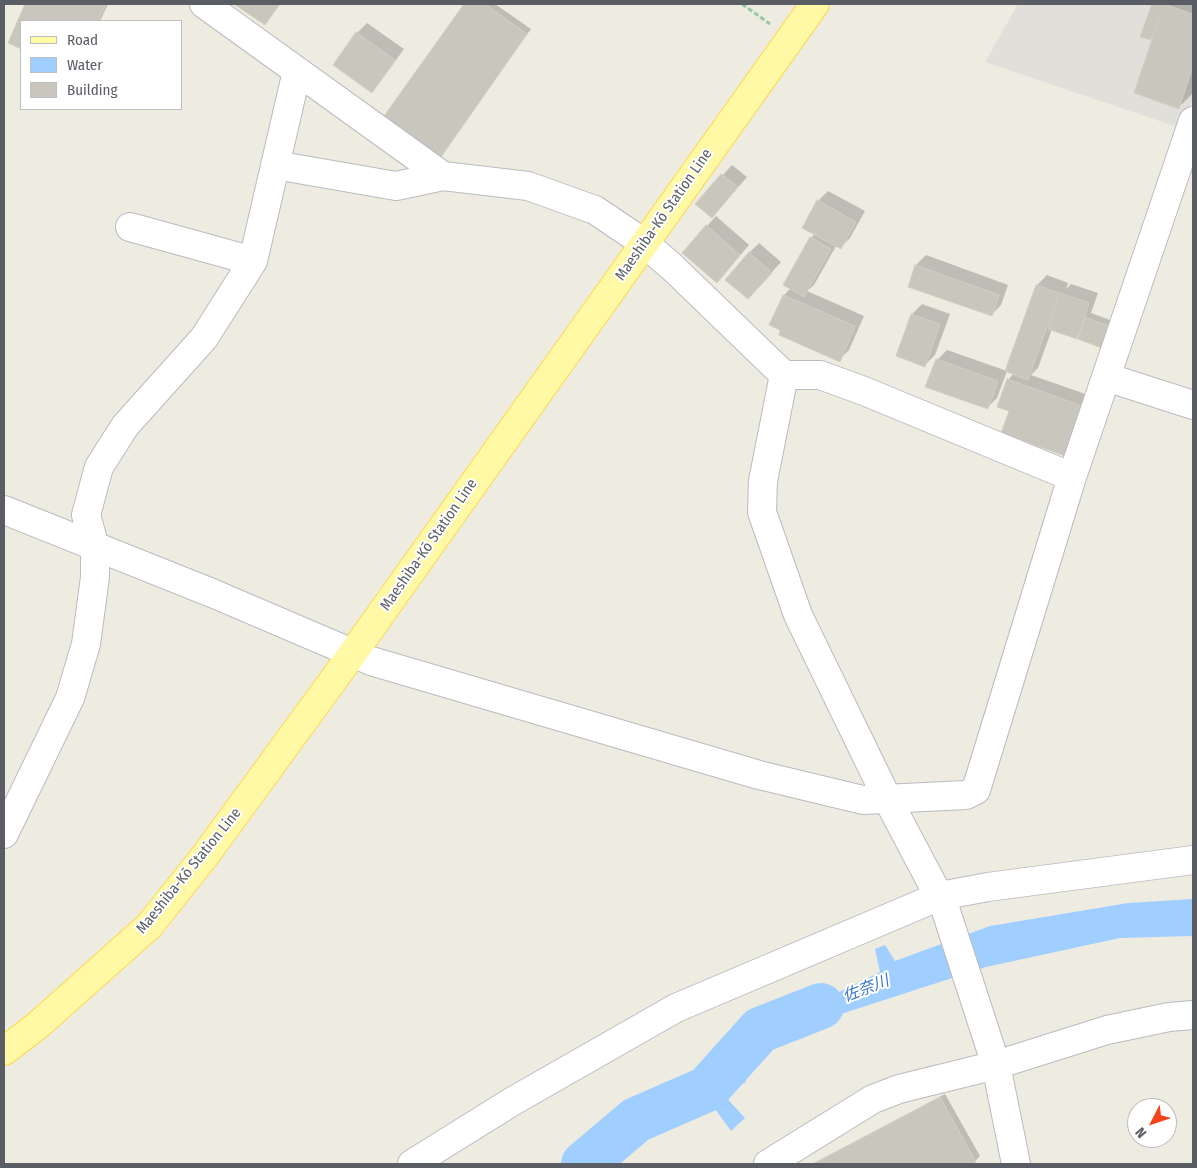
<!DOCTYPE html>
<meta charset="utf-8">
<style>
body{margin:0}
#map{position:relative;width:1197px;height:1168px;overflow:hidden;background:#eeece1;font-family:"Fira Sans Condensed",sans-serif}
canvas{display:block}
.frame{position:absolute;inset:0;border:5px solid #5a5d63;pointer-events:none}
.legend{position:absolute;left:20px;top:20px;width:162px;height:90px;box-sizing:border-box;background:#fff;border:1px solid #bdbec1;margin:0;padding:6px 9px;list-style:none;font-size:15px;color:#5a5d63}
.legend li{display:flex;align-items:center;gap:10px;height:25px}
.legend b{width:25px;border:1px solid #bdbec1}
.north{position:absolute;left:1127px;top:1098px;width:50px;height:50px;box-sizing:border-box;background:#fff;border:1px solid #bdbec1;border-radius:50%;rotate:229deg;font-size:14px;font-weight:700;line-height:20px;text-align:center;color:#5a5d63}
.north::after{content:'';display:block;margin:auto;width:18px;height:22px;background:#f6421f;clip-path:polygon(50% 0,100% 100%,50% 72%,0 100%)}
</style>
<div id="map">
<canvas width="1197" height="1168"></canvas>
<div class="frame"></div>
<ul class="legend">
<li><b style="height:6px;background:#fff8a5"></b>Road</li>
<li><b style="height:14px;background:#a0ceff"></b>Water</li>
<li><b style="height:14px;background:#c9c6be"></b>Building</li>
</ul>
<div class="north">N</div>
</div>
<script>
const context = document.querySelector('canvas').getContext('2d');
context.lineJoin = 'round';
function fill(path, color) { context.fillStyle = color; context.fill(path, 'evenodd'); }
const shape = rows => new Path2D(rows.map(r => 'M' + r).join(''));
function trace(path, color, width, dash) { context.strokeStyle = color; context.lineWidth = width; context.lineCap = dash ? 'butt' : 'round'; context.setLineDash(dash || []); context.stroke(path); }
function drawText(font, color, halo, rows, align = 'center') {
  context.font = font + ' "Fira Sans Condensed","Noto Sans JP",sans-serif'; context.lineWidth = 4; context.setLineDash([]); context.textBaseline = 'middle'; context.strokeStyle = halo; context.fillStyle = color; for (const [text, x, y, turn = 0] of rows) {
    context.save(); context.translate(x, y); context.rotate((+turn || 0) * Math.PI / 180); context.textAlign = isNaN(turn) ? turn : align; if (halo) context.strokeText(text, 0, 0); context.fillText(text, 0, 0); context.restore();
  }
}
const industrial = shape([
 [1018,4,1193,4,1193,97,1183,129,985,62]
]);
const water = shape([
 [1193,899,1193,936,1120,938,986,967,838,1015,767,1031,739,1056,746,1082,723,1094,745,1118,731,1131,694,1080,715,1065,709,1056,880,972,875,949,885,945,895,961,990,926,1128,903]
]);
const shadow = shape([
 [26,4,108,4,100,21,21,21,21,47,9,42],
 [465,4,495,4,531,29,445,150,386,116],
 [1153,4,1165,4,1165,5,1193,4,1193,93,1178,108,1155,33,1150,39,1142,36],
 [367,23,404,49,381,81,372,91,357,33],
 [732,165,747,177,722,206,697,203],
 [828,191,865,211,850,238,840,248,836,246,814,285,807,291,864,316,849,350,839,360,784,295,791,288,811,238,815,234,803,227,818,201],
 [716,216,749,245,727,271,707,226],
 [759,243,781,262,758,288,749,253],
 [926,255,1008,285,1001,305,991,315,909,286,916,265],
 [1047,275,1068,283,1066,289,1071,284,1098,293,1091,313,1118,323,1111,344,1081,333,1076,338,1052,329,1038,368,1031,375,1091,396,1075,444,1008,380,1014,373,1007,371,997,398,987,408,937,360,947,350,1007,371,1037,285],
 [922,304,950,314,935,355,925,365,898,355,912,314],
 [945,1094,980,1156,975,1161,968,1164,812,1164]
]);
const river = shape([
 [584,1164,636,1120,707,1089,760,1030,821,1006]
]);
const building = shape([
 [25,4,106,4,98,21,21,21,21,49,8,43,25,4],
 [234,4,280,4,265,25,234,4],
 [464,4,485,4,527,34,441,157,384,116,464,4],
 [1152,4,1162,5,1151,40,1140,37,1152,4],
 [1164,4,1193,14,1193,66,1179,109,1134,93,1164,4],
 [356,32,395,60,372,93,333,65,356,32],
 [721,174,738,187,712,218,695,204,721,174],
 [817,200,856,222,841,249,802,228,817,200],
 [706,225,740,255,717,283,682,253,706,225],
 [810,237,831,249,804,297,783,285,810,237],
 [749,252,772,273,748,299,725,280,749,252],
 [915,265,999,295,992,316,908,287,915,265],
 [1036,285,1059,293,1028,380,1005,371,1036,285],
 [1060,293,1089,303,1077,339,1048,329,1060,293],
 [783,295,855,326,840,362,779,335,780,330,769,325,783,295],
 [911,314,940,324,925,367,896,356,911,314],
 [1085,317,1114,328,1107,350,1078,339,1085,317],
 [936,359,998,381,988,409,925,387,936,359],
 [1007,379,1082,406,1065,456,1001,433,1009,411,997,407,1007,379],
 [940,1097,976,1162,971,1164,814,1164,940,1097]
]);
const path = shape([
 [742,4,770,24]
]);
const minor = shape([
 [204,4,443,176],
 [275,165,396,186,443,176,528,186,595,210,644,243,671,266,784,375,820,375,864,391,1072,477],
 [130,227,253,261],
 [784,375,763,481,762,512,798,615,887,798,945,908,996,1065,1016,1164],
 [1106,377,1193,405],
 [4,510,212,593,371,661,759,775,863,800,966,795,976,790,1072,477,1193,121],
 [4,834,70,698,86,644,95,577,95,547,86,515,99,467,125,426,204,338,253,261,297,71],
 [412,1164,513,1101,676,1008,940,896,988,887,1193,860],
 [768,1164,873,1099,899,1089,996,1065,1107,1030,1169,1017,1193,1015]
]);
const major = shape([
 [4,1051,38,1025,149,926,204,857,353,653,815,4]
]);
const streetNames = [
 ["Maeshiba-Kō Station Line",664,215,-55],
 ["Maeshiba-Kō Station Line",429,545,-55],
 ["Maeshiba-Kō Station Line",189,871,-51]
];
const waterNames = [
 ["佐奈川",866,989,-21]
];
fill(industrial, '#e1dfd9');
fill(water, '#a0ceff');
fill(shadow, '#0003');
trace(river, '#a0ceff', 46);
fill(building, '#c9c6be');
trace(building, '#d3cfbf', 1);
trace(minor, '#b9bbc1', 30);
trace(major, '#fcd94c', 30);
trace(path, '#94c9a8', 3, [5, 2.5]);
trace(minor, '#fff', 28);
trace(major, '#fff8a5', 28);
drawText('15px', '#5a5d63', '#fff', streetNames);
drawText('italic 16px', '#3a75cc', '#fff', waterNames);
</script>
